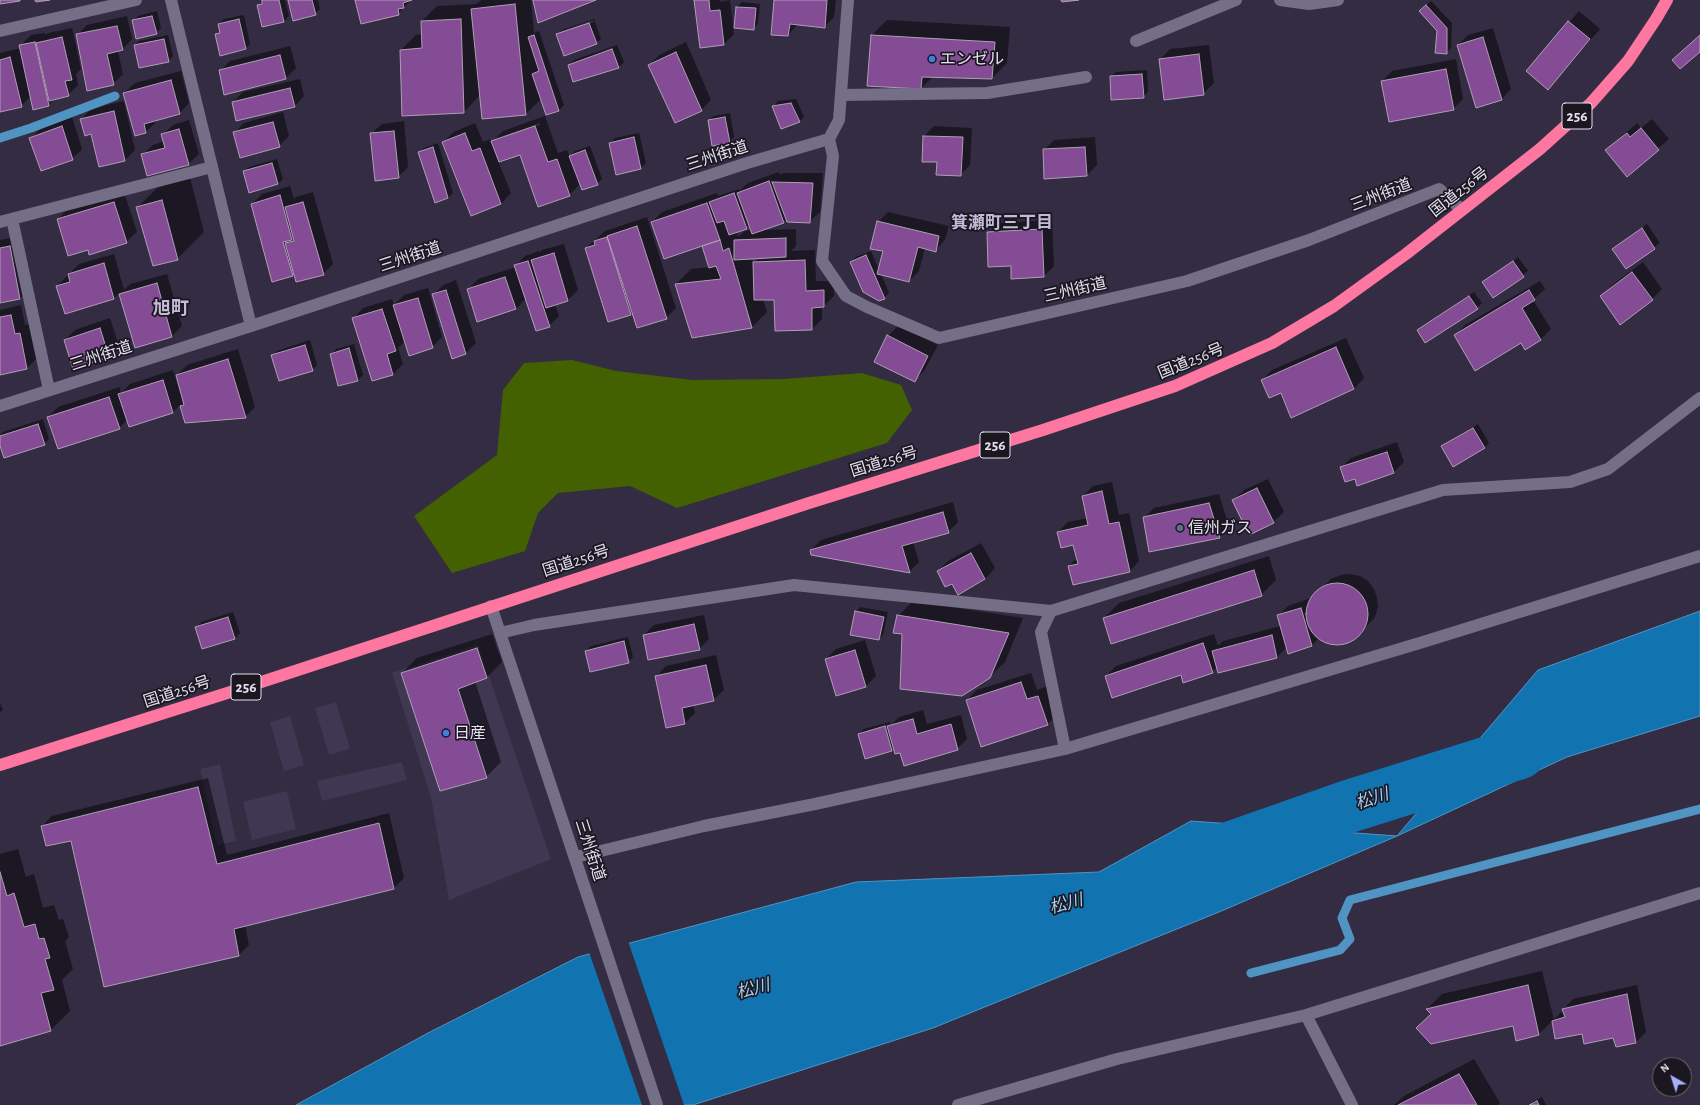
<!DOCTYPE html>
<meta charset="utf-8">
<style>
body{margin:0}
#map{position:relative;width:1700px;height:1105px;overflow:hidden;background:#332c42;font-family:"Alegreya Sans",sans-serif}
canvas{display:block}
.north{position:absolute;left:1652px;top:1057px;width:40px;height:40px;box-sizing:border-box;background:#1a1720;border:1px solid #6b6773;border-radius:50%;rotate:321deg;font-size:11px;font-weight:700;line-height:16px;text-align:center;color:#e4e0ef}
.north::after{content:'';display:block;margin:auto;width:14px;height:18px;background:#a7b0fc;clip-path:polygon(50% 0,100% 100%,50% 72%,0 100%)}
</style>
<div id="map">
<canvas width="1700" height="1105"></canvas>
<div class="north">N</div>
</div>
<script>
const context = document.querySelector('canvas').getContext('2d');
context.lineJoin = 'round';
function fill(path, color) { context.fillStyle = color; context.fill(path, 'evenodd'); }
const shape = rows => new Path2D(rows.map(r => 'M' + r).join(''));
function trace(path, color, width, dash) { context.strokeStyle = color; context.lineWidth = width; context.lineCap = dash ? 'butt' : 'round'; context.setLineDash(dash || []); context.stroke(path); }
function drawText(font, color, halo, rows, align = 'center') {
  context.font = font + ' "Alegreya Sans","Noto Sans JP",sans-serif'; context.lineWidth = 3.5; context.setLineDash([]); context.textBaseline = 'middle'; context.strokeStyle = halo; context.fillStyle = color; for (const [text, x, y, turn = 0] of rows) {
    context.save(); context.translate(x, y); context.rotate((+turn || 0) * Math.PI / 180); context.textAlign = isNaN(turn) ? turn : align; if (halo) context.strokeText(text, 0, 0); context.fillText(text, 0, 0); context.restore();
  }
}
const built = shape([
 [478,644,551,859,449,900,431,797,392,673],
 [336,702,350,749,329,755,315,708],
 [290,716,304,765,284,771,270,722],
 [402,762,407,780,322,801,317,781],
 [220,764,236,841,217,845,200,769],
 [287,791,296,829,252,840,243,802]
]);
const green = shape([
 [572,360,616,371,692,380,784,379,862,373,901,385,912,410,887,443,677,508,630,486,558,493,538,513,525,551,452,573,414,516,497,455,503,390,524,363]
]);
const water = shape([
 [1700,611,1700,716,1567,757,1397,836,1219,912,933,1028,693,1105,296,1105,428,1033,578,957,856,882,1099,872,1191,821,1397,836,1538,670,1700,611]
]);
const pier = shape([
 [628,941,684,1105,642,1105,589,952]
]);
const shadow = shape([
 [263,0,285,0,289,16,284,21,262,26,258,6],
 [289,0,318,0,320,9,315,14],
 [356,0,411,0,398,14],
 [481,0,531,0,534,33,539,31,564,105,559,110,546,114,541,99,526,114,483,118,480,95,464,112,403,115,401,50,416,35,423,34,422,21,437,6,477,4],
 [695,0,720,0,720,2,730,0,734,34,724,44],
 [775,0,836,0,834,17,824,27,798,24,788,35],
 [1431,1,1452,23,1451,48,1446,53,1438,31,1420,11],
 [742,2,760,4,758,24,753,29,737,7],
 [157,11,161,28,156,33,133,21,138,16],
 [1579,11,1600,29,1548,88,1527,71],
 [244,15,250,44,246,48,216,35,221,30,219,24,224,19],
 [127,16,132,39,122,50,118,51,123,74,113,84,77,35,87,25],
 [594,19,601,39,596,43,557,35,562,30],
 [593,20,594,22,562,33,562,31],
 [887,20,1010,27,1007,63,992,78,933,77,921,88,872,35],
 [72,28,81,69,76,74,78,85,68,95,55,98,48,105,31,96,21,106,0,111,0,53,21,48,20,46,31,35,45,33,45,35,48,33],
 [1493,28,1511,89,1501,100,1458,45,1468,35],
 [168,35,173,56,168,61,135,45,139,41],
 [686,42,711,100,701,110,649,65,659,55],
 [617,45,624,62,619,67,574,81,569,65,574,60],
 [1209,45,1214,83,1203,94,1160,60,1170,49],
 [290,46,296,68,286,78,220,71,230,61],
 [1456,59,1463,99,1453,109,1382,81,1392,71],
 [1147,70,1148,92,1143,97,1111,77,1116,72],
 [181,71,189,103,179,114,155,120,156,122,146,132,135,135,124,93,135,83],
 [300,79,304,96,294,107,233,102,243,92],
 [796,99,804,117,799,122,774,106,778,101],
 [124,101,135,150,125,160,92,133,81,119,91,109],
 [283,112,289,136,279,146,234,133,244,123],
 [730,113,734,137,729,142,709,120,714,116],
 [545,116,558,153,567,150,570,157,575,151,590,146,602,179,597,184,581,183,569,195,521,154,498,161,511,193,501,204,443,142,454,132,475,123,483,142,490,139,491,143,503,131],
 [540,123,540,125,503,138,503,136],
 [72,117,82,149,72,159,31,138,41,128],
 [1652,119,1669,139,1627,175,1607,150,1637,123,1641,128],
 [189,120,199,154,188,164,142,155,153,145,164,141,162,135,173,125],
 [404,121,408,167,398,177,371,134,382,124],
 [934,126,972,128,970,165,960,175,938,161,924,136],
 [639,133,646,163,641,168,610,143,615,138],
 [1095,137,1097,165,1087,175,1044,150,1054,140],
 [438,143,453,193,448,198,435,201,419,152,424,148],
 [277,159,283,179,278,184,250,191,244,171,249,167],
 [779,172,780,175,783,173,823,173,820,212,809,222,787,219,783,222,762,230,796,229,796,246,791,251,815,250,816,281,834,281,834,296,824,306,822,306,822,319,812,329,775,299,763,299,767,312,752,327,676,284,691,269,710,267,703,245,652,222,662,212,717,193,718,196,739,189,739,191,748,183],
 [749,225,751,230,745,231,738,237,737,231,746,228],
 [751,258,759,258,754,262,754,267],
 [189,174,204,232,177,259,138,207,165,180],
 [290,186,294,199,296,197,313,192,333,264,323,274,294,273,292,275,252,204,262,194],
 [124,192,137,232,126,242,58,219,68,209],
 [888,212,949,226,945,240,935,251,925,248,919,271,909,281,881,274,889,293,884,298,851,262,856,257,871,251,879,270,884,251,878,222],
 [647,217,676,308,666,318,633,312,631,314,586,248,605,231],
 [1052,220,1054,266,1044,276,1012,278,1012,265,988,233,998,223],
 [1647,224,1660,243,1626,267,1614,249],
 [20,236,30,288,20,299,0,302,0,240],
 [564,244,578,290,568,300,555,304,559,316,549,326,526,298,516,309,468,290,478,279,516,267,515,266,525,256,539,251,539,253,542,250],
 [114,254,124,290,130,284,167,274,182,326,172,336,135,347,119,293,114,298,57,286,79,264],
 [1518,257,1528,271,1493,297,1483,283],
 [1643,262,1662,289,1652,299,1620,323,1601,297,1611,286],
 [456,280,476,343,466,353,433,295,443,285],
 [1540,281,1545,289,1533,300,1551,329,1541,339,1525,348,1522,342,1455,336,1465,325],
 [428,288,442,337,432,347,405,341,398,348,403,364,393,374,373,380,353,319,363,308,392,299,394,305,404,295],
 [1474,292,1482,303,1477,308,1418,330,1423,326],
 [21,305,25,325,30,324,37,358,27,368,0,374,0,310],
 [110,318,119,346,109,356,74,368,65,340,75,330],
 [898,326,938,345,924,371,914,381,888,336],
 [1346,338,1364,378,1354,389,1281,392,1262,380,1272,370],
 [310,340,317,365,312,370,272,356,277,351],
 [354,344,363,375,358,380,339,385,331,354,336,349],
 [238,349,255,407,245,417,186,422,181,404,173,412,130,426,128,419,119,428,48,417,58,407,120,387,121,393,130,384,173,370,180,392,181,391,177,375,187,365],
 [43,419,49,439,44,444,0,443,0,435,3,432],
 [1478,424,1489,443,1485,448,1442,447,1447,442],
 [1397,442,1404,462,1394,472,1355,478,1341,468,1351,458],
 [1268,479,1284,512,1273,522,1234,500,1244,490],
 [1112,482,1119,515,1129,513,1139,561,1129,572,1069,566,1077,558,1074,544,1058,532,1068,522,1088,518,1083,496,1093,486],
 [1219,494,1229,527,1219,537,1144,518,1154,508],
 [953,502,958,522,948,532,913,542,919,562,909,572,811,550,821,540],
 [981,543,995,568,985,579,958,593,952,582,938,571,948,561],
 [1269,556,1276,580,1261,595,1104,618,1119,603],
 [1350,574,1360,576,1368,581,1374,589,1377,598,1378,607,1375,617,1369,624,1351,641,1342,644,1332,644,1319,638,1312,645,1289,652,1287,647,1277,657,1219,672,1217,667,1212,672,1181,674,1106,676,1116,666,1214,634,1218,646,1223,641,1281,626,1278,616,1288,606,1311,598,1311,600,1313,596,1331,579,1341,575],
 [913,601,1023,618,1005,662,989,677,898,616],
 [860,607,888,612,883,635,878,639,856,612],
 [233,612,240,633,235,638,203,648,197,627,201,622],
 [704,615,709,639,699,649,644,635,654,625],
 [492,634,502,662,487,677,475,681,501,762,486,777,402,673,417,658],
 [628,637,633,657,628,662,586,651,591,646],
 [865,640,876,676,866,686,826,659,836,649],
 [716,655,724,690,713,700,693,705,695,713,685,723,656,677,666,666],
 [1031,673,1037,690,1048,686,1057,714,1047,725,967,700,977,690],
 [0,703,3,710,0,712],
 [923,710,927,724,961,715,967,739,957,749,901,752,894,747,891,750,859,734,864,729,890,722,891,725,899,717],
 [208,778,227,855,389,813,404,878,394,888,245,925,249,945,239,955,71,840,42,826,52,816],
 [18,849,26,877,34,874,43,908,54,905,59,920,63,919,69,937,65,941,73,969,62,980,70,1011,51,1030,0,1045,0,854],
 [1542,971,1554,1020,1573,999,1637,985,1646,1032,1636,1042,1617,1046,1614,1037,1583,1033,1556,1038,1553,1020,1538,1035,1514,1024,1432,1014,1427,1009,1442,994],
 [1474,1059,1500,1103,1498,1105,1394,1105,1404,1096],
 [1542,1097,1546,1105,1527,1105]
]);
const stream = shape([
 [0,138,31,128,115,96],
 [1251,973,1340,950,1350,939,1342,918,1350,900,1700,809]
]);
const river = shape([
 [1219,852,1350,806,1519,753]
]);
const building = shape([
 [0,0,20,0,20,1,0,4,0,0],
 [35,0,50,0,36,2,35,0],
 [262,0,279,0,284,22,262,27,257,5,262,4,262,0],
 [288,0,312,0,316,15,293,21,288,0],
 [355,0,412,0,403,3,404,8,398,9,399,15,361,24,355,0],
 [533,0,596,0,538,23,533,0],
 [694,0,709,0,710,11,720,10,724,45,700,48,694,0],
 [774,0,827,0,825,28,790,24,788,36,771,35,774,0],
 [1061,0,1079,0,1062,2,1061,0],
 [515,4,526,115,482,119,471,9,515,4],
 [1426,5,1447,28,1447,54,1435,53,1437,31,1419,11,1426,5],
 [736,7,756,8,754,30,734,28,736,7],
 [152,16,157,34,136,39,132,20,152,16],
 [239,19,246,49,220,56,215,34,220,33,218,24,239,19],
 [461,19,464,113,402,116,400,50,422,48,421,21,461,19],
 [1568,21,1590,39,1548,90,1526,71,1568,21],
 [589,23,597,44,564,56,556,34,589,23],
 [117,26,123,50,107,54,114,85,87,91,76,34,117,26],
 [534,35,559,111,546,115,532,74,539,71,528,37,534,35],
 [871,35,995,42,992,79,922,77,921,89,867,86,871,35],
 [1700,35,1700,52,1680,69,1672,60,1700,35],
 [62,37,72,80,65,81,69,96,49,101,36,43,62,37],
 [1483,37,1502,100,1476,108,1457,45,1483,37],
 [164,39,169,62,139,68,134,45,164,39],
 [35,42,49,106,33,110,19,45,35,42],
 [612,49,619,68,573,82,568,65,612,49],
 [676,52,702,111,675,123,648,65,676,52],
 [1199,54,1204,95,1164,100,1159,59,1199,54],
 [280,55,286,79,224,95,219,70,280,55],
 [10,57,22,107,0,112,0,60,10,57],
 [1446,69,1454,110,1389,122,1381,81,1446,69],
 [1142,74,1144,98,1111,100,1110,76,1142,74],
 [171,80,180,114,144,124,146,133,135,136,123,93,171,80],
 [290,88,295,107,236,121,232,102,290,88],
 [791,103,800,122,781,129,772,106,791,103],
 [114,111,125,161,99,167,91,134,85,136,80,119,114,111],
 [725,117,730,143,712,146,708,120,725,117],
 [273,122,280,147,240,158,233,132,273,122],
 [62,126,73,160,41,171,29,138,62,126],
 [535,126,548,162,557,159,570,196,538,207,520,155,499,162,491,141,535,126],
 [1641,128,1659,150,1627,177,1605,150,1627,133,1630,137,1641,128],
 [179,129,189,165,147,176,141,154,165,148,161,134,179,129],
 [394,131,399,178,375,181,370,133,394,131],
 [465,133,472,151,480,148,501,204,471,216,442,142,465,133],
 [923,136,963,137,961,176,936,175,937,162,922,162,923,136],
 [634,137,641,169,616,175,609,143,634,137],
 [433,147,448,198,435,203,418,152,433,147],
 [1085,147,1087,176,1044,179,1043,149,1085,147],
 [585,150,598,185,582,190,569,156,585,150],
 [272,163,278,184,249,193,243,171,272,163],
 [769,181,784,223,752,234,737,193,769,181],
 [772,182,813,183,810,223,787,222,772,182],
 [734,193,747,229,729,235,724,221,717,223,709,202,734,193],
 [280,195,292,240,283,242,293,276,272,282,251,204,280,195],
 [162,200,178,260,153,266,136,207,162,200],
 [114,202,127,243,89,255,88,250,68,256,57,219,114,202],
 [303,202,324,275,296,282,285,243,294,241,285,207,303,202],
 [707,203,720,240,664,259,651,222,707,203],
 [877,221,939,236,936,252,918,247,909,282,877,274,883,251,870,249,877,221],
 [637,226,667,319,637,328,607,236,637,226],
 [1642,228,1655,249,1626,269,1612,249,1642,228],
 [1042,229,1044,277,1011,279,1011,266,988,267,987,232,1042,229],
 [607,237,631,315,608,322,585,248,595,245,594,241,607,237],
 [786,238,786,257,734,260,734,240,786,238],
 [720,240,723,251,729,248,752,328,692,338,675,284,721,279,716,266,709,268,702,246,720,240],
 [10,246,20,299,0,303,0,248,10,246],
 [554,253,568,301,546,308,531,260,554,253],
 [866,255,885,299,879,301,863,292,850,262,866,255],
 [805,260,806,291,824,290,824,307,812,308,812,330,775,331,774,300,754,300,753,262,805,260],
 [528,261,550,327,536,331,514,265,528,261],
 [1513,261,1524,277,1493,298,1482,282,1513,261],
 [104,263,114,299,65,314,56,286,70,282,68,274,104,263],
 [1632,272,1653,300,1620,325,1600,296,1632,272],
 [505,277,516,309,477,322,467,289,505,277],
 [157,283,172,337,135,348,119,294,157,283],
 [446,290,466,354,452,359,432,294,446,290],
 [1529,290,1535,300,1522,308,1541,340,1525,350,1521,343,1475,371,1454,335,1529,290],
 [1469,296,1478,309,1425,343,1417,330,1469,296],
 [418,298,433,348,409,356,393,305,418,298],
 [382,309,396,351,387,354,393,375,372,381,352,318,382,309],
 [11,315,15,334,20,333,27,369,0,375,0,317,11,315],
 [100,328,109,357,73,369,64,340,100,328],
 [887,335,928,356,915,382,874,362,887,335],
 [305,345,313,371,279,381,271,355,305,345],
 [1336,347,1354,389,1291,418,1281,393,1269,398,1261,380,1336,347],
 [349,348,358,381,338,386,330,354,349,348],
 [228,359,246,418,185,423,180,406,184,405,176,375,228,359],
 [163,380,173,413,129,427,118,394,163,380],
 [109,397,120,429,58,449,47,417,109,397],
 [38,424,45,445,4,458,0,446,0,436,38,424],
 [1473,428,1485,448,1453,467,1441,446,1473,428],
 [1387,452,1394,473,1357,486,1355,479,1345,482,1340,467,1387,452],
 [1257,488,1274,523,1249,535,1232,500,1257,488],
 [1102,491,1109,524,1119,522,1130,572,1073,585,1068,566,1078,564,1073,545,1061,548,1057,532,1088,525,1082,496,1102,491],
 [1209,503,1220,538,1149,552,1143,517,1209,503],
 [943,512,949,533,902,546,910,573,811,555,810,550,943,512],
 [971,553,985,579,958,595,952,584,945,587,937,571,971,553],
 [1254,570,1262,596,1111,644,1103,618,1254,570],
 '1306 614a31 31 0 1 1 62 0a31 31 0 1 1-62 0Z',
 [1301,608,1312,646,1288,654,1277,615,1301,608],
 [855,611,884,617,879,640,850,635,855,611],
 [897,615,1009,633,990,678,962,696,900,689,902,634,893,633,897,615],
 [228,617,235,639,202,649,195,627,228,617],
 [694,624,700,650,648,660,643,635,694,624],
 [1272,635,1277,658,1218,673,1212,651,1272,635],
 [624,641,629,663,590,672,585,651,624,641],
 [1203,643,1213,673,1183,683,1181,675,1112,698,1105,676,1203,643],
 [477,648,487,678,458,689,487,778,440,791,401,673,477,648],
 [855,650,866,687,836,696,825,659,855,650],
 [706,665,714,701,682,708,685,724,666,728,655,676,706,665],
 [1021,682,1027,699,1038,696,1048,725,981,747,966,700,1021,682],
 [913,719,917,734,951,724,958,750,904,766,900,753,895,754,887,726,913,719],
 [885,726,892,751,865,759,858,734,885,726],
 [198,787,217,864,379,823,394,889,234,929,239,956,104,987,71,841,46,846,41,826,198,787],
 [0,872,7,896,14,893,24,927,35,924,39,939,44,938,50,958,45,959,54,990,41,993,51,1031,0,1046,0,872],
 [1528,985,1539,1035,1516,1041,1513,1026,1431,1044,1416,1028,1431,1014,1426,1009,1528,985],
 [1627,994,1636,1043,1616,1047,1613,1038,1584,1044,1582,1034,1555,1039,1552,1021,1565,1017,1562,1009,1627,994],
 [1459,1074,1477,1105,1398,1105,1459,1074],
 [1537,1101,1539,1105,1529,1105,1537,1101]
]);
const lane = shape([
 [1280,0,1309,4,1338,0],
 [1136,41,1236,0],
 [841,95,987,93,1086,77],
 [12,219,49,390],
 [0,222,212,167],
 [1051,611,1041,632,1065,749],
 [500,633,534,625,794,585,1051,611,1443,490,1570,482,1608,469,1700,398],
 [576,857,704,826,815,804,1065,749,1423,642,1700,556],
 [958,1105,1117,1059,1306,1015],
 [1352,1105,1306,1015,1700,893]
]);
const street = shape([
 [0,31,136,0],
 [829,139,833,156,822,261,846,296,867,307,939,338,1187,281,1309,240,1439,189,1462,210],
 [0,406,251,326]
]);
const secondary = shape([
 [171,0,251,326,747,163,829,139,839,120,848,0],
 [491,606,657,1105]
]);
const highway = shape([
 [0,765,243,688,809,503,1043,430,1175,386,1272,343,1334,306,1406,254,1540,149,1591,103,1628,61,1656,19,1667,0]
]);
const markers = [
 [932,59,4,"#3f7fe0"],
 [1180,528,4,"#5c6f8a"],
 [446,733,4,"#3f7fe0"]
];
const shields = [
 [1577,116,30],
 [995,445,30],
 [246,687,30]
];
const shieldNames = [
 ["256",1577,116],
 ["256",995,445],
 ["256",246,687]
];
const poiNames = [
 ["エンゼル",940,59],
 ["信州ガス",1188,528],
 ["日産",454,733]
];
const streetNames = [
 ["三州街道",717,156,-18],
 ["国道256号",1459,192,-38],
 ["三州街道",1381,195,-21],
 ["三州街道",410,257,-18],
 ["三州街道",1075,290,-13],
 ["三州街道",101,356,-18],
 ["国道256号",1191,361,-22],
 ["国道256号",884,462,-17],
 ["国道256号",576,561,-18],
 ["国道256号",177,692,-18],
 ["三州街道",590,850,72]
];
const neighbourhoodNames = [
 ["箕瀬町三丁目",1002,223]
];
const waterNames = [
 ["松川",1372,799,-18],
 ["松川",1066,904,-16],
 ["松川",753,989,-15]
];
const quarterNames = [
 ["旭町",171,309]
];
fill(built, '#403853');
fill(green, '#436100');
fill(water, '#1174b1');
trace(water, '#5094c4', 1);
fill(pier, '#332c42');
fill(shadow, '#0007');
trace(stream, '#5094c4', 9);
trace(river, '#1174b1', 53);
fill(building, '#834c94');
trace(building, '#b09eb5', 1);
trace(lane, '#756e87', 12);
trace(street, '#756e87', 12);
trace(secondary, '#756e87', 12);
trace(highway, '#fe77a1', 12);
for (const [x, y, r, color] of markers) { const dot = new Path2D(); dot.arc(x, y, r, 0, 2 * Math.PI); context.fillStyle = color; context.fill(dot); trace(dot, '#1a1720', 1.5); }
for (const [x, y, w] of shields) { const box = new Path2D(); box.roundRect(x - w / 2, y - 13, w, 26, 3); context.fillStyle = '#1a1720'; context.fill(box); trace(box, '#e4e0ef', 1); }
drawText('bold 15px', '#e4e0ef', null, shieldNames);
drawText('16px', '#e4e0ef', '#1a1720', poiNames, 'left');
drawText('16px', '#e4e0ef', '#1a1720', streetNames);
drawText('bold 17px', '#c3bbd7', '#1a1720', neighbourhoodNames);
drawText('italic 17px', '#a7ceef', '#1a1720', waterNames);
drawText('bold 18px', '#c3bbd7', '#1a1720', quarterNames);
</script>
